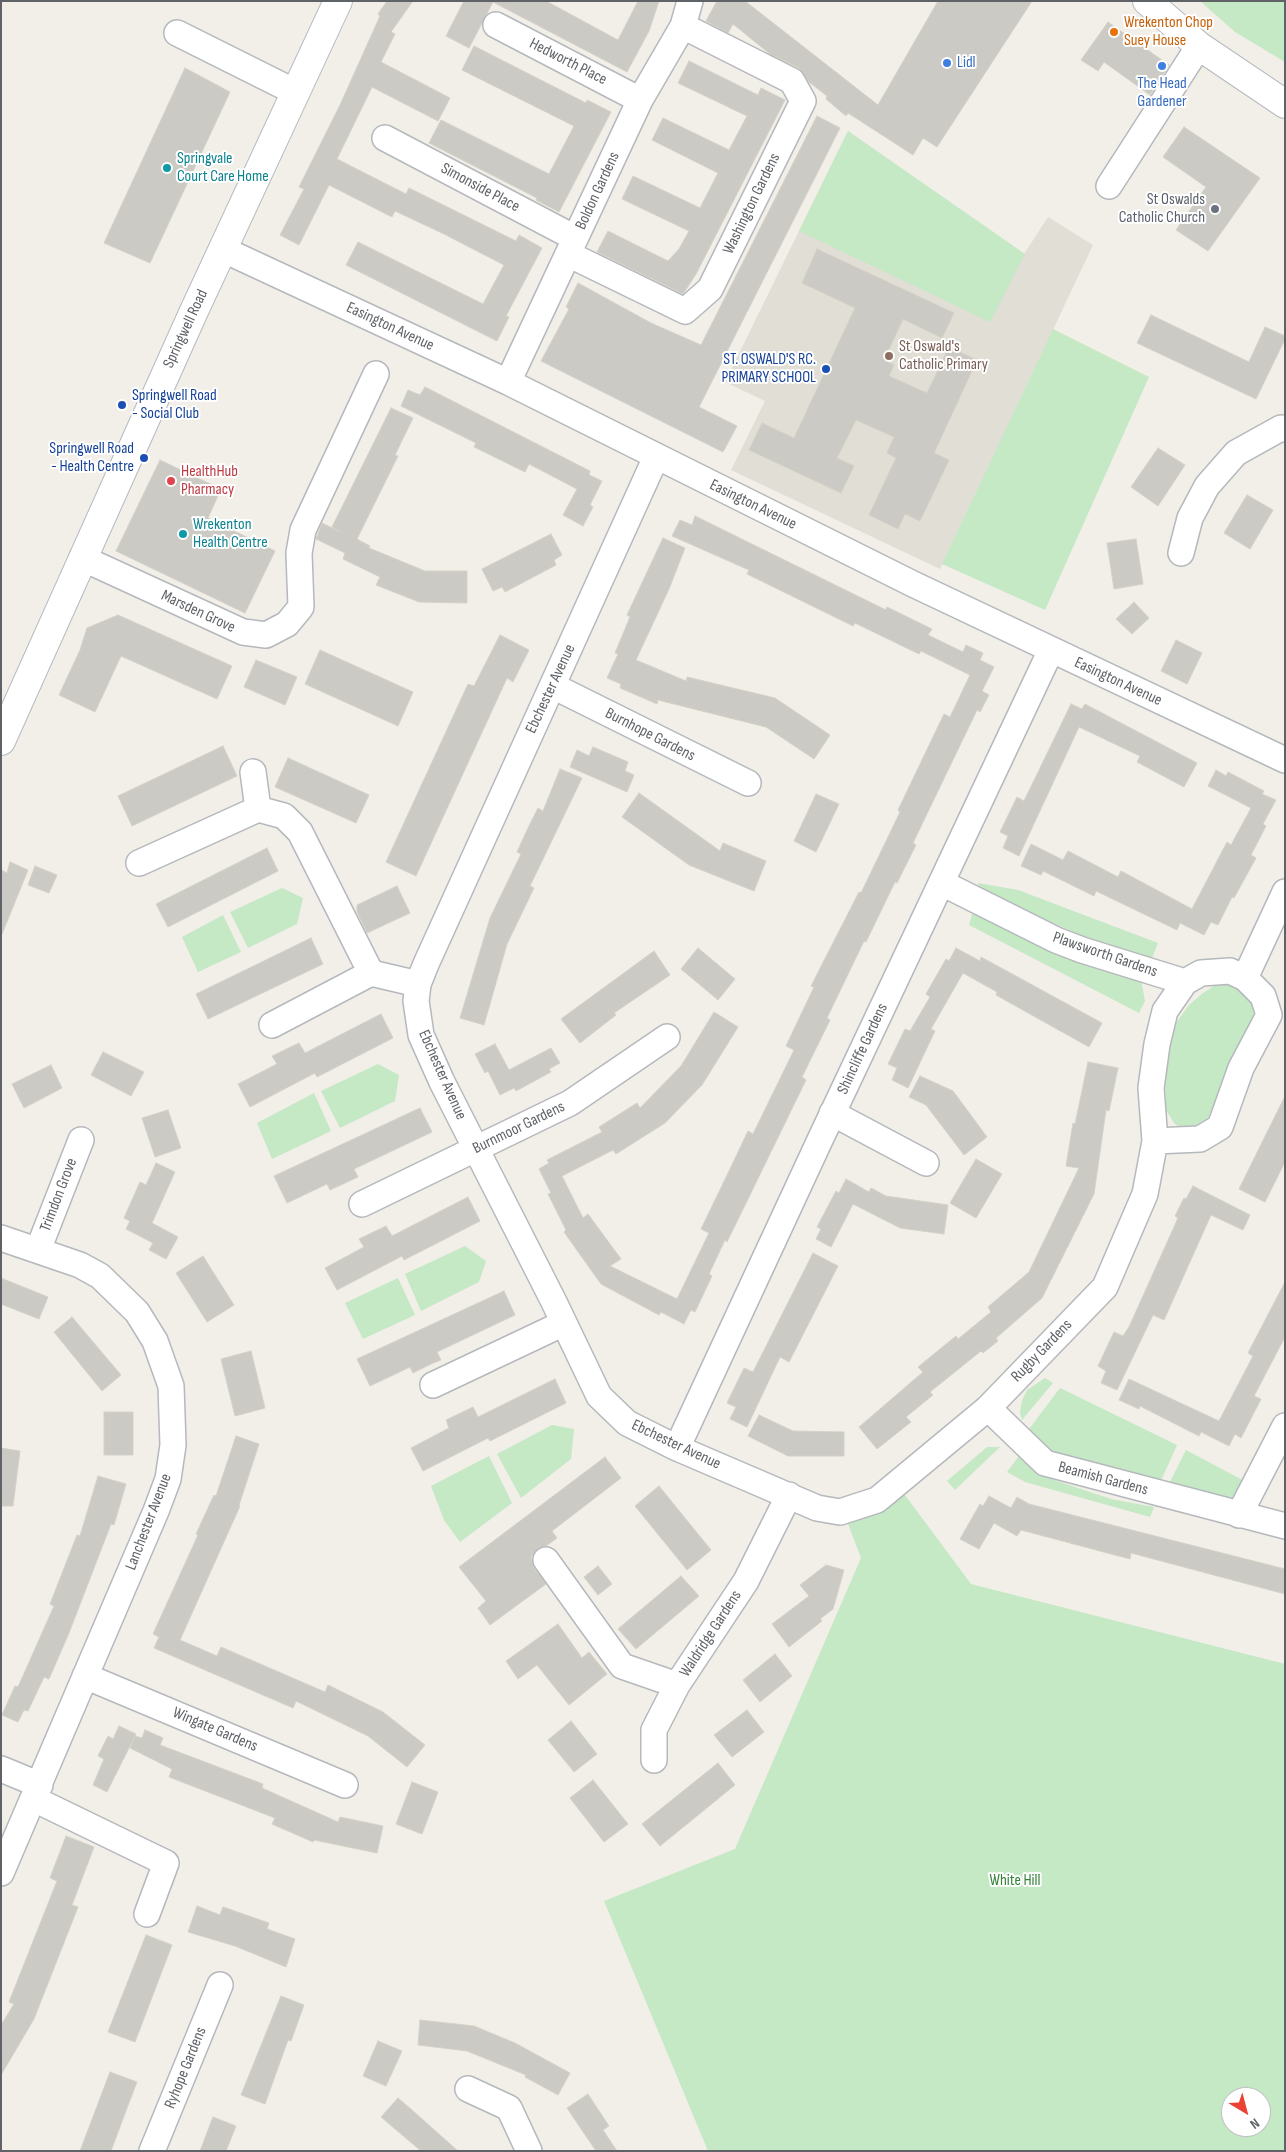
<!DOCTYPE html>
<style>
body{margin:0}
#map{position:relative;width:1286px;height:2152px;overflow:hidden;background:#f1efe8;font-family:"Sofia Sans Condensed",sans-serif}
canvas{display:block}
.frame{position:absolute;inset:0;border:2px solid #5f6368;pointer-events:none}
.north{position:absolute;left:1221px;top:2087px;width:50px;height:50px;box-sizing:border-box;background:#fff;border:1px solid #bfc1c3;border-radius:50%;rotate:143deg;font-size:14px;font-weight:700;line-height:20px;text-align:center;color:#5f6368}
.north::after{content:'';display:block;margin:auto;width:18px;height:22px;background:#ea4335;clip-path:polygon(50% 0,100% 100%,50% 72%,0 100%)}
</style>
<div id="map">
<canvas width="1286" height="2152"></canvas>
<div class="frame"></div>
<div class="north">N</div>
</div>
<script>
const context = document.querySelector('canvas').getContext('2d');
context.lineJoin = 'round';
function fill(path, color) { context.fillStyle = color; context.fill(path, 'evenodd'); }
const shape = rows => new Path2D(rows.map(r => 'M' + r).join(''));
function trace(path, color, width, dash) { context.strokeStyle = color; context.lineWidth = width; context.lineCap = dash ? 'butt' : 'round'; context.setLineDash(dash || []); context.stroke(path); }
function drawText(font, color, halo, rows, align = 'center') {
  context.font = font + ' "Sofia Sans Condensed",sans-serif'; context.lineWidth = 4; context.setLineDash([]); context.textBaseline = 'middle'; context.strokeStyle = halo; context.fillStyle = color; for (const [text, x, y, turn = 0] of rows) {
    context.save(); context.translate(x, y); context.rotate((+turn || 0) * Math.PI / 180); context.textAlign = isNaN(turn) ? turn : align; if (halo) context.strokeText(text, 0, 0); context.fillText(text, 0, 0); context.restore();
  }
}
const education = shape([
 [848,131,1024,254,1048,217,1093,245,940,569,731,470,765,401,725,382]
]);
const green = shape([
 [1200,1,1285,1,1285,62,1235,32],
 [848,131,1025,254,990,322,799,231],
 [1053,329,1149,377,1045,610,942,564],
 [978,883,1018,890,1158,943,1152,958,1102,944,980,892],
 [282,888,303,898,297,924,248,948,230,912],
 [973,911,1141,980,1145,1001,1139,1013,969,925],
 [223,915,241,952,198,972,182,937],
 [1217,984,1233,986,1245,993,1254,1009,1253,1023,1234,1052,1209,1117,1193,1127,1182,1129,1174,1123,1166,1110,1165,1083,1168,1051,1176,1023,1189,1005,1203,993],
 [378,1064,399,1075,395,1101,340,1128,321,1091],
 [314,1093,331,1131,272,1159,257,1123],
 [465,1246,486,1261,479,1282,421,1311,405,1274],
 [398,1278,415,1315,363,1339,345,1303],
 [1045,1378,1053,1383,1022,1420,1020,1412,1022,1401,1027,1390],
 [1060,1388,1177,1445,1159,1485,1057,1455,1026,1433],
 [552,1425,574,1429,571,1459,521,1498,497,1454],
 [987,1447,1000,1447,955,1490,947,1481],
 [1186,1450,1248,1483,1241,1495,1229,1502,1167,1488],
 [489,1456,512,1503,460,1542,444,1520,431,1486],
 [1019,1456,1054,1480,1111,1499,1154,1507,1150,1517,1025,1482,1007,1472],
 [899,1487,971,1584,1285,1664,1285,2151,708,2151,604,1901,735,1849,861,1558,844,1513],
 [1231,2097,1261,2097,1261,2127,1231,2127]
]);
const building = shape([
 [387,1,413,1,391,32,395,34,381,62,450,98,438,121,372,87,337,159,406,194,409,188,516,241,519,235,542,248,506,316,509,317,497,341,346,265,358,242,483,304,504,265,444,234,395,211,392,217,329,185,299,245,280,235,304,189,299,187,340,105,380,16,378,14,387,1],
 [464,1,546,1,618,40,638,1,659,1,649,31,627,72,493,2,469,48,446,36,464,1],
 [717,1,745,1,878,105,938,1,1032,1,937,147,923,138,913,155,848,113,846,116,826,99,827,96,809,82,799,68,770,54,733,24,728,33,706,21,717,1],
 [1108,22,1169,65,1150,95,1104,62,1098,71,1081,60,1108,22],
 [474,46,586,103,587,100,611,112,559,212,536,200,537,198,429,143,441,120,549,174,574,126,462,70,474,46],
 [689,61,758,95,761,88,785,100,696,274,683,294,597,252,608,231,668,261,679,249,689,231,622,199,633,176,700,208,718,173,652,140,663,118,729,150,747,116,678,83,689,61],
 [185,68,230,92,150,263,104,243,185,68],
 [817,116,840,128,699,407,737,426,723,452,541,361,569,309,566,307,578,283,651,323,701,345,817,116],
 [1184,127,1260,178,1208,251,1176,230,1206,187,1163,157,1184,127],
 [817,249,954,313,942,338,903,319,884,360,894,365,889,376,927,393,949,347,977,360,934,453,949,460,920,521,905,514,898,529,869,515,896,458,887,453,894,437,856,420,837,458,854,466,841,493,749,450,762,423,794,438,855,308,802,283,817,249],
 [1151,315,1249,362,1265,327,1285,336,1285,339,1256,399,1137,343,1151,315],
 [425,387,590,471,589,475,602,481,590,505,593,507,583,526,563,515,577,489,529,464,525,472,474,447,476,443,401,406,408,390,420,395,425,387],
 [391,408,413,418,395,455,398,456,357,539,370,546,369,548,425,571,467,571,467,603,419,602,376,585,380,577,343,559,345,553,316,539,322,523,340,532,332,527,391,408],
 [1158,448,1185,465,1158,506,1131,487,1158,448],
 [160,460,221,489,208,518,275,551,245,613,116,551,160,460],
 [1247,495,1273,510,1250,549,1224,533,1247,495],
 [695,516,886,610,887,607,932,629,928,635,963,652,966,645,983,653,980,660,994,667,982,691,989,695,980,712,977,710,913,843,916,845,897,883,895,882,866,942,864,941,827,1018,830,1020,802,1077,806,1080,727,1242,725,1240,709,1274,712,1276,695,1312,691,1310,684,1324,661,1312,659,1315,601,1284,564,1232,566,1230,548,1194,551,1193,539,1169,549,1163,547,1160,602,1132,599,1127,637,1103,640,1108,681,1066,714,1012,738,1027,702,1085,665,1123,616,1154,613,1150,562,1176,583,1218,588,1214,621,1259,610,1266,677,1299,709,1233,701,1229,730,1169,748,1131,753,1134,794,1050,786,1046,814,987,811,986,859,892,861,893,900,812,898,810,944,714,950,717,970,675,921,651,919,654,855,623,853,626,747,574,749,570,672,536,680,520,692,525,695,516],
 [551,534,562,555,554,560,556,565,505,592,502,587,493,591,482,569,551,534],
 [663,538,685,548,669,589,636,660,686,681,687,677,775,698,830,735,814,759,766,727,658,700,657,704,620,688,621,684,607,678,618,654,615,653,630,617,627,615,663,538],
 [1136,539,1143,584,1114,589,1107,543,1136,539],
 [1134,602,1149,618,1132,634,1116,619,1134,602],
 [118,615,232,666,217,699,121,656,95,712,59,695,80,650,87,628,118,615],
 [500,635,529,650,513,682,507,678,416,876,386,862,468,684,474,686,500,635],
 [1176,640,1202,653,1187,684,1161,671,1176,640],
 [320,650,413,692,398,726,305,684,320,650],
 [256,660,297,677,285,705,244,687,256,660],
 [1071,704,1082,709,1085,704,1197,763,1184,787,1137,762,1140,756,1079,727,1019,856,1003,848,1008,836,1000,832,1017,797,1024,801,1071,704],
 [223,746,237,776,132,826,118,796,223,746],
 [593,747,628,762,625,771,634,775,627,792,570,767,577,750,589,756,593,747],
 [288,758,369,795,356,823,275,787,288,758],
 [560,769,582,778,530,886,534,888,507,944,484,1025,460,1018,490,918,521,854,517,852,527,830,538,808,543,811,560,769],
 [1216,770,1226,776,1228,772,1264,791,1262,794,1276,800,1263,824,1266,826,1251,855,1256,858,1234,898,1232,897,1218,925,1211,922,1204,935,1180,923,1177,930,1096,891,1094,896,1043,871,1041,875,1021,866,1031,844,1063,860,1068,851,1118,877,1121,871,1192,909,1227,842,1231,845,1251,808,1208,786,1216,770],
 [639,793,720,851,723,843,766,861,754,891,689,865,622,817,639,793],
 [816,794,839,804,816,852,794,841,816,794],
 [267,848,278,871,168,927,156,904,267,848],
 [10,862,28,870,2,934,1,870,7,873,10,862],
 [35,866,57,875,49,893,28,885,35,866],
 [397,886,410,913,367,933,357,912,357,905,397,886],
 [311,938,323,964,208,1019,196,994,311,938],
 [698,948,735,979,718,1000,681,969,698,948],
 [956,948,980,961,981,957,1102,1023,1089,1047,996,995,997,992,963,973,931,1029,935,1031,908,1088,892,1080,897,1068,888,1064,905,1029,910,1031,930,997,926,994,946,959,949,961,956,948],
 [654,951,670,975,614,1013,616,1015,580,1043,561,1019,654,951],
 [381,1014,393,1038,317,1077,315,1073,250,1107,238,1084,277,1064,272,1056,299,1043,305,1053,381,1014],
 [495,1044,509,1070,551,1048,560,1063,549,1069,551,1072,516,1091,514,1088,500,1095,488,1071,485,1073,475,1054,495,1044],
 [103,1052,144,1072,131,1096,91,1075,103,1052],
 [1088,1062,1118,1068,1109,1111,1106,1110,1094,1194,1042,1298,996,1338,998,1341,983,1353,981,1351,930,1392,933,1395,906,1417,911,1422,877,1449,859,1427,923,1372,918,1367,956,1336,958,1339,991,1312,988,1307,1029,1272,1079,1168,1066,1166,1073,1123,1075,1124,1088,1062],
 [51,1065,62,1088,24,1108,12,1084,51,1065],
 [920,1076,953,1091,987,1137,964,1155,926,1105,909,1097,920,1076],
 [1285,1096,1285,1162,1265,1202,1239,1189,1285,1096],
 [420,1108,432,1132,354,1169,358,1177,330,1190,327,1184,287,1203,274,1176,420,1108],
 [168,1110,181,1148,155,1157,142,1118,168,1110],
 [976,1159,1002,1174,976,1218,950,1203,976,1159],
 [156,1163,175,1172,152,1223,178,1237,166,1259,149,1250,153,1243,126,1229,130,1221,124,1218,140,1182,146,1185,156,1163],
 [846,1179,869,1192,871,1188,886,1196,948,1205,944,1234,900,1228,853,1204,831,1247,816,1239,821,1229,817,1227,836,1191,839,1193,846,1179],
 [1193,1186,1250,1215,1243,1230,1211,1215,1164,1320,1153,1315,1117,1390,1101,1383,1106,1371,1098,1366,1114,1332,1123,1336,1129,1327,1178,1218,1175,1216,1184,1198,1186,1199,1193,1186],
 [468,1197,480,1221,404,1260,402,1256,337,1290,325,1268,364,1247,359,1239,386,1226,392,1236,468,1197],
 [813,1253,838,1266,789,1362,780,1357,747,1427,730,1419,736,1407,727,1403,744,1368,753,1372,813,1253],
 [203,1256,234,1305,207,1322,176,1273,203,1256],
 [1,1278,48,1297,39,1319,1,1304,1,1278],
 [1285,1282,1285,1337,1254,1396,1261,1399,1241,1438,1235,1434,1229,1446,1201,1432,1199,1436,1140,1406,1139,1409,1119,1400,1129,1379,1219,1421,1253,1356,1248,1353,1285,1282],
 [504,1291,515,1315,437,1352,441,1360,431,1364,413,1373,410,1367,370,1386,357,1359,504,1291],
 [72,1317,121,1375,102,1391,54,1332,72,1317],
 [251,1351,265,1408,235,1416,221,1359,251,1351],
 [555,1379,566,1403,490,1441,488,1438,423,1471,411,1448,449,1428,446,1420,473,1407,478,1417,555,1379],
 [104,1412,133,1412,133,1455,104,1455,104,1412],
 [759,1415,793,1431,844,1432,844,1456,788,1456,748,1436,759,1415],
 [236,1436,259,1444,239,1505,240,1506,180,1640,217,1656,221,1647,325,1692,328,1685,383,1712,425,1745,407,1767,368,1736,296,1701,293,1708,154,1648,159,1637,153,1634,198,1535,196,1534,214,1495,216,1496,236,1436],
 [1,1448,20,1451,13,1506,1,1506,1,1448],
 [605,1457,621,1478,552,1531,557,1538,546,1546,537,1549,531,1557,534,1568,546,1584,490,1625,478,1608,486,1601,459,1567,605,1457],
 [98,1476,126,1484,114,1525,111,1524,69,1633,49,1679,44,1677,28,1711,24,1710,18,1722,2,1715,15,1686,18,1687,54,1606,50,1604,77,1535,80,1536,98,1476],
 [659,1486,711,1550,687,1570,635,1506,659,1486],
 [989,1496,1011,1508,1017,1497,1029,1504,1285,1569,1285,1594,1131,1553,1130,1559,1021,1530,1017,1536,994,1523,979,1549,960,1539,980,1504,983,1506,989,1496],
 [826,1565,844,1570,833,1609,820,1619,822,1621,789,1647,772,1624,809,1596,800,1585,826,1565],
 [598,1566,612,1584,598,1595,584,1577,598,1566],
 [681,1576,699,1596,636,1649,618,1629,681,1576],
 [558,1624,582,1658,589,1652,607,1674,569,1705,537,1665,518,1679,506,1661,558,1624],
 [775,1654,792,1676,760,1702,743,1680,775,1654],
 [747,1710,764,1732,732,1757,714,1735,747,1710],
 [571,1721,597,1754,574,1772,548,1740,571,1721],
 [119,1726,136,1734,107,1792,93,1785,104,1759,98,1756,108,1736,113,1739,119,1726],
 [145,1730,163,1738,160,1745,263,1784,262,1788,338,1822,340,1817,383,1826,377,1853,314,1840,313,1842,272,1824,275,1818,169,1777,172,1769,130,1748,135,1736,142,1738,145,1730],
 [718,1763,735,1785,660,1846,642,1824,718,1763],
 [593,1780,628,1824,604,1842,570,1798,593,1780],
 [412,1782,438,1792,422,1834,396,1824,412,1782],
 [66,1836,94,1847,72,1905,78,1907,34,2019,1,2075,1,2025,14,2004,9,2002,57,1881,50,1878,66,1836],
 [197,1906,220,1915,223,1907,269,1923,267,1929,295,1939,286,1967,235,1946,188,1932,197,1906],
 [146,1935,172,1945,135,2042,108,2032,146,1935],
 [281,1996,304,2005,291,2041,288,2040,265,2104,241,2095,281,1996],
 [420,2020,474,2026,515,2043,570,2073,558,2095,525,2077,526,2075,467,2051,418,2045,420,2020],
 [378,2041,402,2051,386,2086,363,2076,378,2041],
 [110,2072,137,2082,127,2108,111,2151,80,2151,110,2072],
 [588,2094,609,2126,603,2130,617,2151,596,2151,567,2108,588,2094],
 [398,2098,412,2110,458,2151,421,2151,381,2117,398,2098],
 [213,2117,236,2126,226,2151,200,2151,213,2117]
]);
const street = shape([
 [496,25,640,100],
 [177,33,295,92],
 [385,138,575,238],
 [1109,186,1199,46],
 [222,249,508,382,913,584,1285,760],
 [568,254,685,311,710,289,803,101,792,81,683,26],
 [508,382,640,100,683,26,690,1],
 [656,457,426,964,418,984,416,1001,421,1035,442,1082,554,1302,599,1396,627,1423,677,1448,817,1508,840,1512,877,1500,988,1408,1105,1287,1145,1194,1155,1141,1151,1088,1157,1044,1165,1011,1185,982],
 [1181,553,1190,518,1207,486,1236,453,1281,428,1285,429],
 [82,558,243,632,266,635,287,624,301,607,299,553,303,530,376,374],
 [553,686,748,783],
 [253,772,258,809],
 [139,863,258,809,284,816,300,832,371,973,418,984],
 [942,883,1056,940,1082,950,1185,982,1201,973,1230,971,1245,978,1263,996,1269,1015,1241,1068,1220,1127,1200,1139,1155,1141],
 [1245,978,1285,892],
 [272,1025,371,973],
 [832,1113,926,1163],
 [362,1204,570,1103,667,1037],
 [1,1238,80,1265,100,1276,137,1312,155,1341,171,1386,173,1445,168,1479,156,1511,1,1873],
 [38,1250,81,1140],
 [433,1385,564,1323],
 [988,1408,1045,1463,1285,1526],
 [677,1448,819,1142,1051,650],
 [1239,1515,1285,1426],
 [546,1560,622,1666,677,1685,746,1581,789,1495],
 [85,1676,345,1785],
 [654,1760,654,1730,677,1685],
 [1,1769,40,1785],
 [34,1799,166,1863,147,1914],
 [468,2089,509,2108,529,2151],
 [152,2151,220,1985]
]);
const secondary = shape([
 [1147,1,1199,46,1285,104],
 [1,741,194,311,338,1]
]);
const markers = [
 [1114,32,5,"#e8710a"],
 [947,63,5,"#3f7fe0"],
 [1162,66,5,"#3f7fe0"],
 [167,168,5,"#0f9aa8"],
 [1215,209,5,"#6b7280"],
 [889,356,5,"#8d6e63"],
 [826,369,5,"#1a4fb4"],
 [122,405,5,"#1a4fb4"],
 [144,458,5,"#1a4fb4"],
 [171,481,5,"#e0444e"],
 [183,534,5,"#0f9aa8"]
];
const foodNames = [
 ["Wrekenton Chop",1124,23],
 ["Suey House",1124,41]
];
const streetNames = [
 ["Hedworth Place",568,62,27],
 ["Simonside Place",480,188,28],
 ["Boldon Gardens",598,191,-65],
 ["Washington Gardens",752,204,-64],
 ["Easington Avenue",390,327,25],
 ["Springwell Road",186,329,-65],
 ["Easington Avenue",753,505,26],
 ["Marsden Grove",198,612,25],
 ["Easington Avenue",1118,682,25],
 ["Ebchester Avenue",551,689,-65],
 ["Burnhope Gardens",650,735,27],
 ["Plawsworth Gardens",1105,955,19],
 ["Shincliffe Gardens",863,1049,-65],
 ["Ebchester Avenue",442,1075,66],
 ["Burnmoor Gardens",519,1128,-26],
 ["Trimdon Grove",59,1195,-69],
 ["Rugby Gardens",1042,1351,-46],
 ["Ebchester Avenue",676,1445,25],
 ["Beamish Gardens",1103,1479,15],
 ["Lanchester Avenue",149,1522,-69],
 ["Waldridge Gardens",711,1634,-57],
 ["Wingate Gardens",215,1730,23],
 ["Ryhope Gardens",186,2068,-68]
];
const shopNames = [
 ["Lidl",957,63],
 ["The Head",1162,84,"center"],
 ["Gardener",1162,102,"center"]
];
const cultureNames = [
 ["Springvale",177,159],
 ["Court Care Home",177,177],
 ["Wrekenton",193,525],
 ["Health Centre",193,543]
];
const worshipNames = [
 ["St Oswalds",1205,200],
 ["Catholic Church",1205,218]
];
const educationNames = [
 ["St Oswald's",899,347],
 ["Catholic Primary",899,365]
];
const transitNames = [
 ["ST. OSWALD'S RC.",816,360],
 ["PRIMARY SCHOOL",816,378],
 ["Springwell Road",132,396,"left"],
 ["- Social Club",132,414,"left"],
 ["Springwell Road",134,449],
 ["- Health Centre",134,467]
];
const healthNames = [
 ["HealthHub",181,472],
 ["Pharmacy",181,490]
];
const parkNames = [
 ["White Hill",1015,1881]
];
fill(education, '#e1ded6');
fill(green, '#c5e8c5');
fill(building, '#cccac5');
trace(building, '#d6d1c6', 1);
trace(street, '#b5b8bc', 28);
trace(secondary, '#b6babf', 30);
trace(street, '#fff', 25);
trace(secondary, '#fff', 28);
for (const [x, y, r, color] of markers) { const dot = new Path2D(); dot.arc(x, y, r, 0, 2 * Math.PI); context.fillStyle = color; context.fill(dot); trace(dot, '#fff', 2); }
drawText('16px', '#c56008', '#fff', foodNames, 'left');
drawText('16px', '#5f6368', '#fff', streetNames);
drawText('16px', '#366cbe', '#fff', shopNames, 'left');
drawText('16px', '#0d838f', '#fff', cultureNames, 'left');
drawText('16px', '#5b616d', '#fff', worshipNames, 'right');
drawText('16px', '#785e54', '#fff', educationNames, 'left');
drawText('16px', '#164399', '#fff', transitNames, 'right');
drawText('16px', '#be3a42', '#fff', healthNames, 'left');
drawText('16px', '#348238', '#fff', parkNames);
</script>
